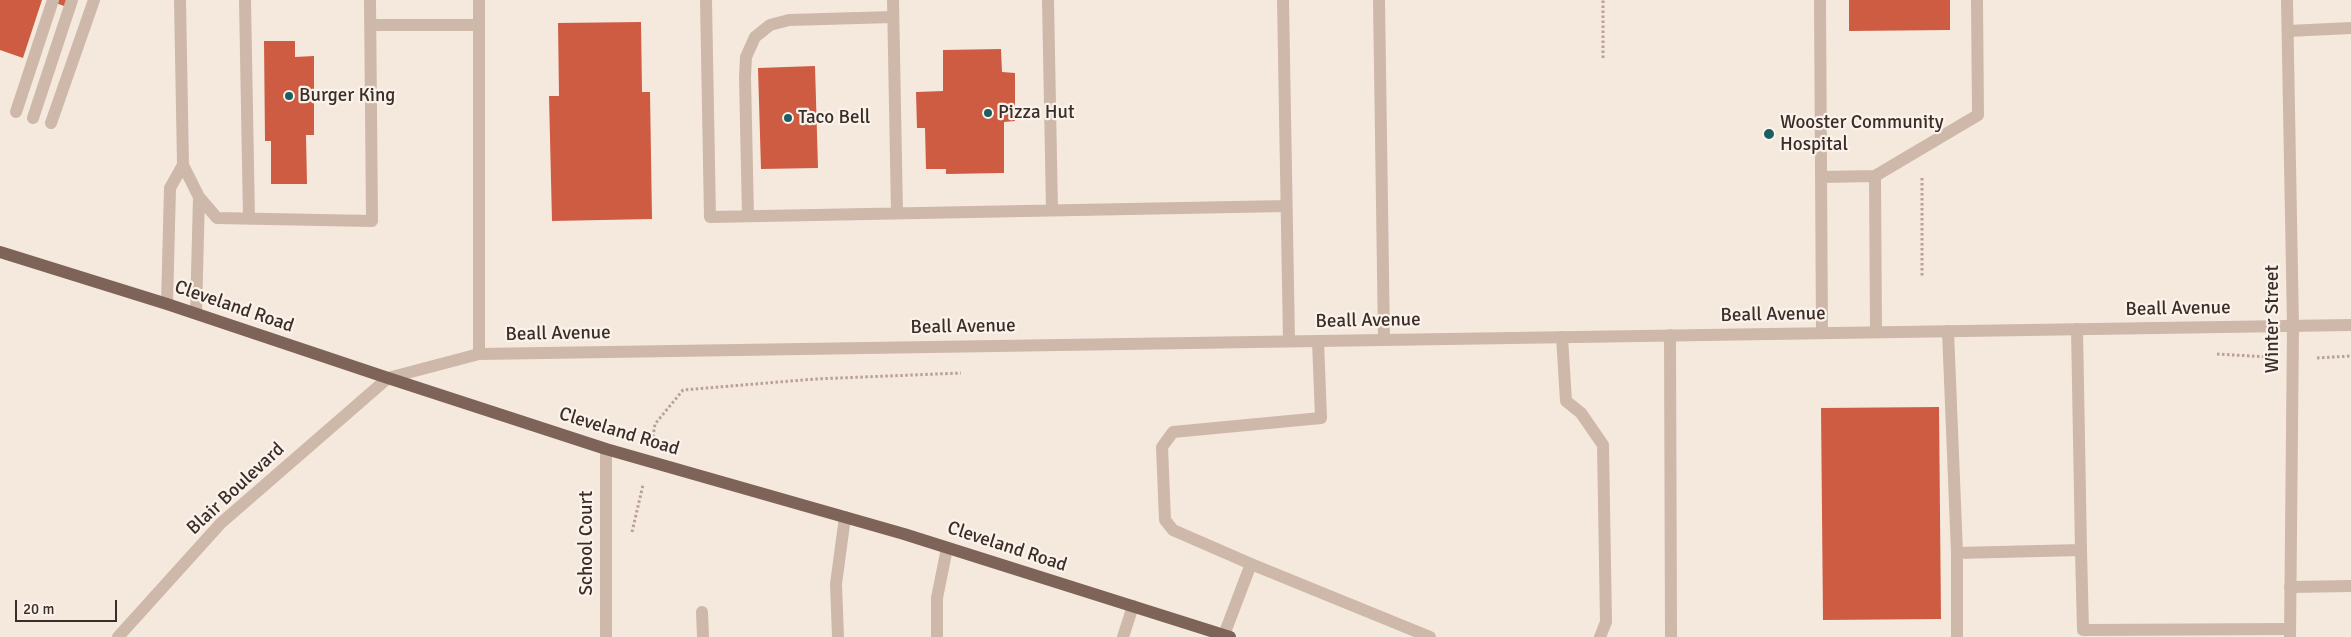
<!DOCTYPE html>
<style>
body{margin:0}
#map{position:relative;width:2351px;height:637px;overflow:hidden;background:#f5e9de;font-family:Signika,sans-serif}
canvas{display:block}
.scale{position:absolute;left:15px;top:600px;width:102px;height:22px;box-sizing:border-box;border:2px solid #3b2e29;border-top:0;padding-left:6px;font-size:15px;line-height:18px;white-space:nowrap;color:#3b2e29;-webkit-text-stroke:4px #fbf3eb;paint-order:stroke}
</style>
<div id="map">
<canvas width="2351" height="637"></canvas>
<div class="scale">20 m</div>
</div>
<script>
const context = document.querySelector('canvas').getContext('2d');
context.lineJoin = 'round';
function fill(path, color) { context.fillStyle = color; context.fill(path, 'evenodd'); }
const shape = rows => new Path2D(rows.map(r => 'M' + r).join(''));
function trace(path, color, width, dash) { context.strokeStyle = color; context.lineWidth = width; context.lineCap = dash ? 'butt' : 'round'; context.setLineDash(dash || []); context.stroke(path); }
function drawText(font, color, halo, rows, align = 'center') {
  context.font = font + ' Signika,sans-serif'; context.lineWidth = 4.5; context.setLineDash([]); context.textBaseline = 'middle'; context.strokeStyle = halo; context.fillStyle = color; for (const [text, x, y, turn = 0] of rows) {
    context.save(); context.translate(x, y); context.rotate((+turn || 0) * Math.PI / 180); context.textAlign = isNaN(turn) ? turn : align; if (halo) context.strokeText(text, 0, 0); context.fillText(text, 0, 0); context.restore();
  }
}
const building = shape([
 [0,0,42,0,23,58,0,50],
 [47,0,70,0,67,7],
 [1849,0,1950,0,1950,30,1849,31],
 [641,22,642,92,650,92,652,219,552,221,549,96,559,96,558,23],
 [264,41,295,41,295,57,314,56,314,135,306,135,307,184,271,184,271,141,265,141],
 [1001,49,1002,72,1015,73,1015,121,1004,122,1004,173,946,174,946,169,926,169,925,128,917,128,916,92,943,91,943,50],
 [815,66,818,168,761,169,758,68],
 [1939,407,1941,619,1823,620,1821,408]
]);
const path = shape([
 [1603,58,1603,0],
 [1922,178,1922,277],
 [2217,354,2268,357],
 [2317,358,2351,356],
 [653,437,655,424,683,390,815,379,961,373],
 [632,532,643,485]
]);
const service = shape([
 [180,0,183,165,199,197,196,313],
 [245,0,249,219],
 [479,0,479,354],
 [706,0,710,217,1286,206],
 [893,0,897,213],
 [1048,0,1052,210],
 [1283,0,1289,341],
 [1379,0,1384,340],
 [1820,0,1822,333],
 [371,25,479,25],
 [2288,31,2351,28],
 [16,112,53,0],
 [33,118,72,0],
 [51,123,94,0],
 [1875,176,1876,332],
 [1821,177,1875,176,1978,115,1977,0],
 [199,197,217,218,372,221,370,0],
 [748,216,745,77,746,57,755,37,770,25,789,20,893,17],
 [167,304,170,188,183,165],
 [1948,331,1957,553,2081,550,2077,329],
 [1670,335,1671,637],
 [1562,337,1566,401,1581,413,1603,445,1606,622,1600,637],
 [2081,550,2083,630,2290,629],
 [1957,553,1957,637],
 [1251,564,1173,530,1165,520,1162,447,1173,432,1321,418,1318,341],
 [2290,587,2351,586],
 [702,612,703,637],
 [1224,635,1251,564,1430,637],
 [838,637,836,584,845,517],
 [937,637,937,598,947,548],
 [1123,637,1133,606]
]);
const minor = shape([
 [2287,0,2293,326,2290,637],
 [118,637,221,523,388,378],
 [606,637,606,449]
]);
const tertiary = shape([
 [388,378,479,354,2351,325]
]);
const primary = shape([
 [0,252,167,304,388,378,606,449,904,534,1230,637]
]);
const markers = [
 [289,96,5,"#1b5f60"],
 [988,113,5,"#1b5f60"],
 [788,118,5,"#1b5f60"],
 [1769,134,6,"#1b5f60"]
];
const poiNames = [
 ["Burger King",299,96],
 ["Pizza Hut",998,113],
 ["Taco Bell",798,118],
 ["Wooster Community",1780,123],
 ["Hospital",1780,145]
];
const streetNames = [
 ["Cleveland Road",234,307,19],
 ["Beall Avenue",2178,309,-1],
 ["Beall Avenue",1773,315,-1],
 ["Winter Street",2273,319,-90],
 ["Beall Avenue",1368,321,-1],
 ["Beall Avenue",963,327,-1],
 ["Beall Avenue",558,334,-1],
 ["Cleveland Road",619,432,17],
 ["Blair Boulevard",236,489,-43],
 ["School Court",587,543,-90],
 ["Cleveland Road",1007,547,18]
];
fill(building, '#ce5c42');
trace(path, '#baa193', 3, [2.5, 2.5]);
trace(service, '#ceb8a9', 12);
trace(minor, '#ceb8a9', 12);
trace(tertiary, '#ceb8a9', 12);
trace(primary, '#7e6359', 12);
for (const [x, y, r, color] of markers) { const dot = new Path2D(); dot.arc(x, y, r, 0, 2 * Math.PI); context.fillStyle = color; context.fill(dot); trace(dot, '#fbf3eb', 2); }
drawText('19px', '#3b2e29', '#fbf3eb', poiNames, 'left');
drawText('19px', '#3b2e29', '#fbf3eb', streetNames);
</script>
